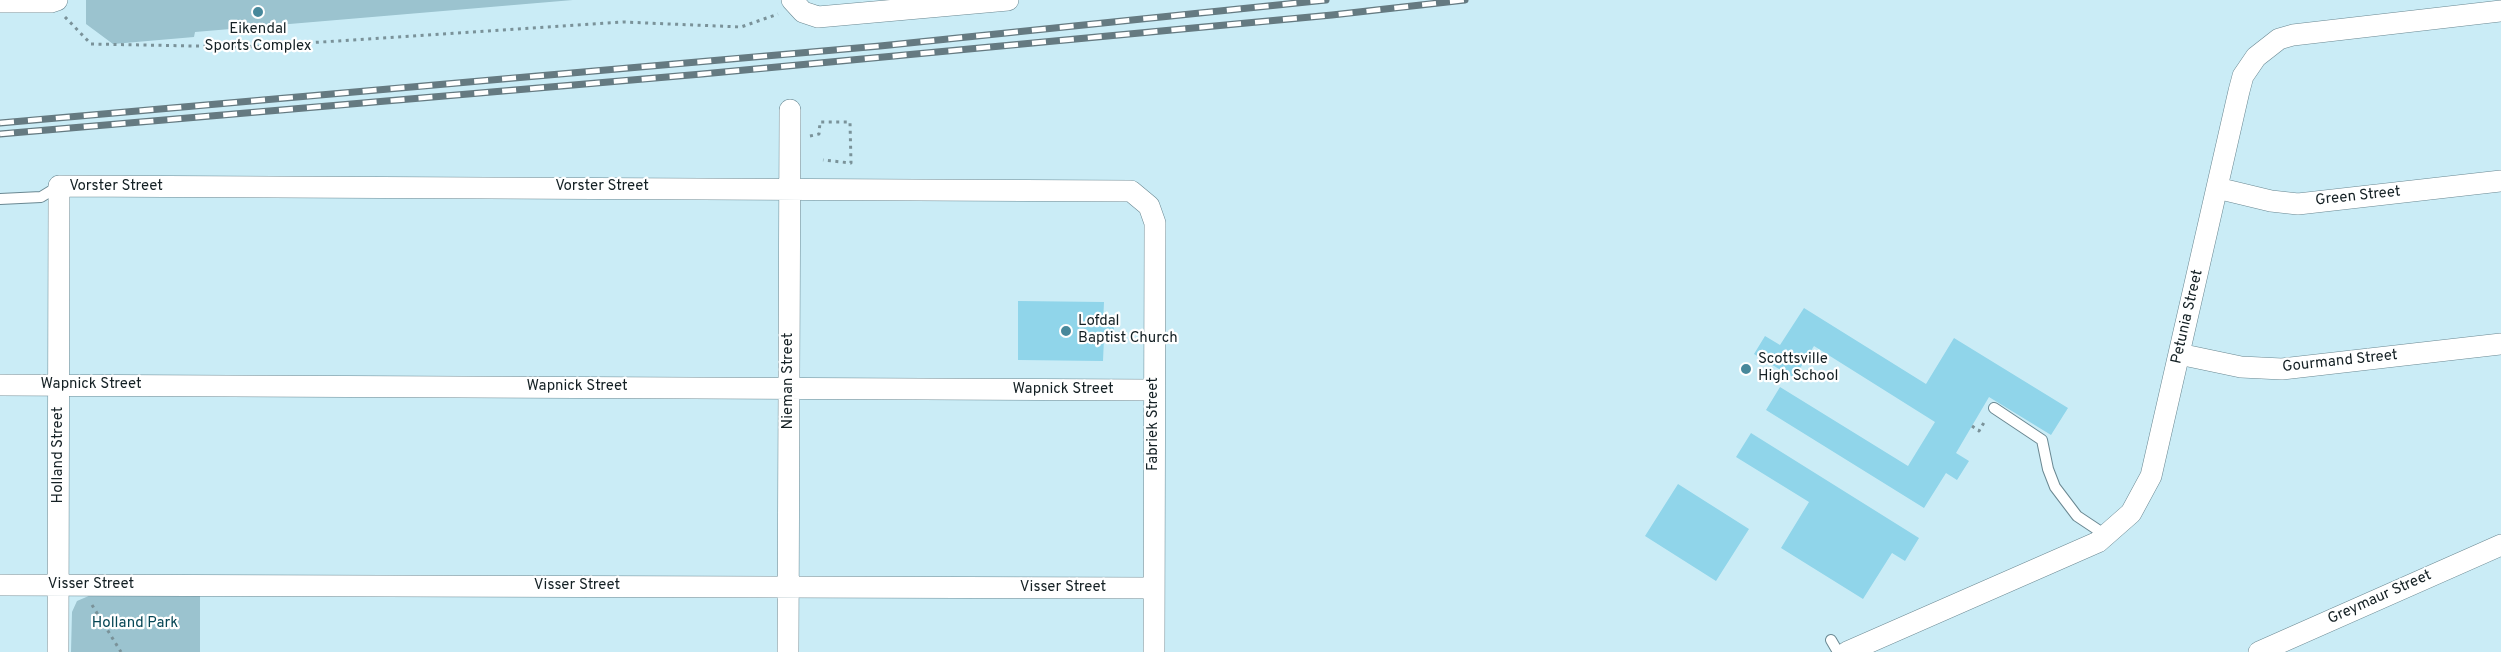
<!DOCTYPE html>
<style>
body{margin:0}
canvas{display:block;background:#caecf6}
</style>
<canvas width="2501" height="652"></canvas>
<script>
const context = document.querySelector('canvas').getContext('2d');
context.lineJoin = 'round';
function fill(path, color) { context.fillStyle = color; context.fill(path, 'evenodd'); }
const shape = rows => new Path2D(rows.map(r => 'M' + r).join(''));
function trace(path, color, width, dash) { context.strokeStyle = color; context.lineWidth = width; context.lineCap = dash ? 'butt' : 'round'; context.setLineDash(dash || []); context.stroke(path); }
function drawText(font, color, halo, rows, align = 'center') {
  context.font = font + ' Overpass,sans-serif'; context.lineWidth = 4.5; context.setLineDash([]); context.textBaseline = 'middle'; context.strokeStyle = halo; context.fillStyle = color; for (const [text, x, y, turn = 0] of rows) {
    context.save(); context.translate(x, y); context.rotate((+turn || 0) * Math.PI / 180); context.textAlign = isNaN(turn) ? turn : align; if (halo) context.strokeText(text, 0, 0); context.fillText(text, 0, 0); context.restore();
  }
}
const green = shape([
 [86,0,573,0,195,32,194,37,113,44,86,24],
 [91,595,200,595,200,652,71,652,72,612,77,601]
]);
const building = shape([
 [1018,301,1104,302,1103,324,1114,324,1114,338,1104,338,1103,361,1018,360],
 [1804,308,1926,384,1954,338,2068,408,2051,435,1989,397,1956,453,1969,461,1957,480,1946,473,1924,508,1766,410,1780,387,1908,466,1935,422,1814,346,1794,378,1754,354,1765,336,1780,345],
 [1751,433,1919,538,1905,561,1892,553,1863,599,1781,548,1809,502,1736,457],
 [1678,484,1749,529,1716,581,1645,536]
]);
const path = shape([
 [65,17,91,44,246,47,623,22,741,27,778,14],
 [810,136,819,134,820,122,850,122,851,163,823,160],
 [1972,426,1979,431,1986,419],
 [92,605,121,652]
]);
const service = shape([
 [0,199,41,197,59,186],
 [1994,408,2042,440,2048,469,2055,487,2077,516,2107,536],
 [1831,640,1838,652]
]);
const minor = shape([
 [792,0,803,12,818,17,1008,0],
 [0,2,51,2,57,0],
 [2217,188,2271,201,2298,204,2501,181],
 [2179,354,2241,367,2282,369,2501,344],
 [0,385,1154,390],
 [0,585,1154,588],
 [58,652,59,186,1131,191,1149,206,1155,223,1154,652],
 [788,652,790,110],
 [1847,652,2098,542,2131,513,2151,476,2239,91,2243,76,2256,57,2279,39,2293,35,2501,11],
 [2259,652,2501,545]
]);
const rail = shape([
 [0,123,880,46,1326,0],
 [0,134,702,74,1332,15,1465,0]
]);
const markers = [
 [258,12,6,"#47889b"],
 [1066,331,6,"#47889b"],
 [1746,369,6,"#47889b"]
];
const poiNames = [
 ["Eikendal",258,30,"center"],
 ["Sports Complex",258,47,"center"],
 ["Lofdal",1078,322],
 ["Baptist Church",1078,339],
 ["Scottsville",1758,360],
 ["High School",1758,377]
];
const streetNames = [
 ["Vorster Street",116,187],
 ["Vorster Street",602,187],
 ["Green Street",2358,197,-6],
 ["Petunia Street",2188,317,-77],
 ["Gourmand Street",2340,362,-6],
 ["Nieman Street",789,381,-90],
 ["Wapnick Street",91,385],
 ["Wapnick Street",577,387],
 ["Wapnick Street",1063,390],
 ["Fabriek Street",1154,424,-90],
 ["Holland Street",59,455,-90],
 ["Visser Street",91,585],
 ["Visser Street",577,586],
 ["Visser Street",1063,588],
 ["Greymaur Street",2380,598,-24]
];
const parkNames = [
 ["Holland Park",135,624]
];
fill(green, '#9bc3cf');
fill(building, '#90d5ea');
trace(service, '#6a8892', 12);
trace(minor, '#6a8892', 22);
trace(path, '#7a9299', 3, [3, 4.5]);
trace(service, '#fff', 10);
trace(minor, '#fff', 21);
trace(rail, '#657a81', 7);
trace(rail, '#fff', 4.5, [14]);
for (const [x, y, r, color] of markers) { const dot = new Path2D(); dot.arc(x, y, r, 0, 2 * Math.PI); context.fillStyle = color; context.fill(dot); trace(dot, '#fff', 2); }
drawText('15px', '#142024', '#fff', poiNames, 'left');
drawText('15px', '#142024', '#fff', streetNames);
drawText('15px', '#064655', '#fff', parkNames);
</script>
